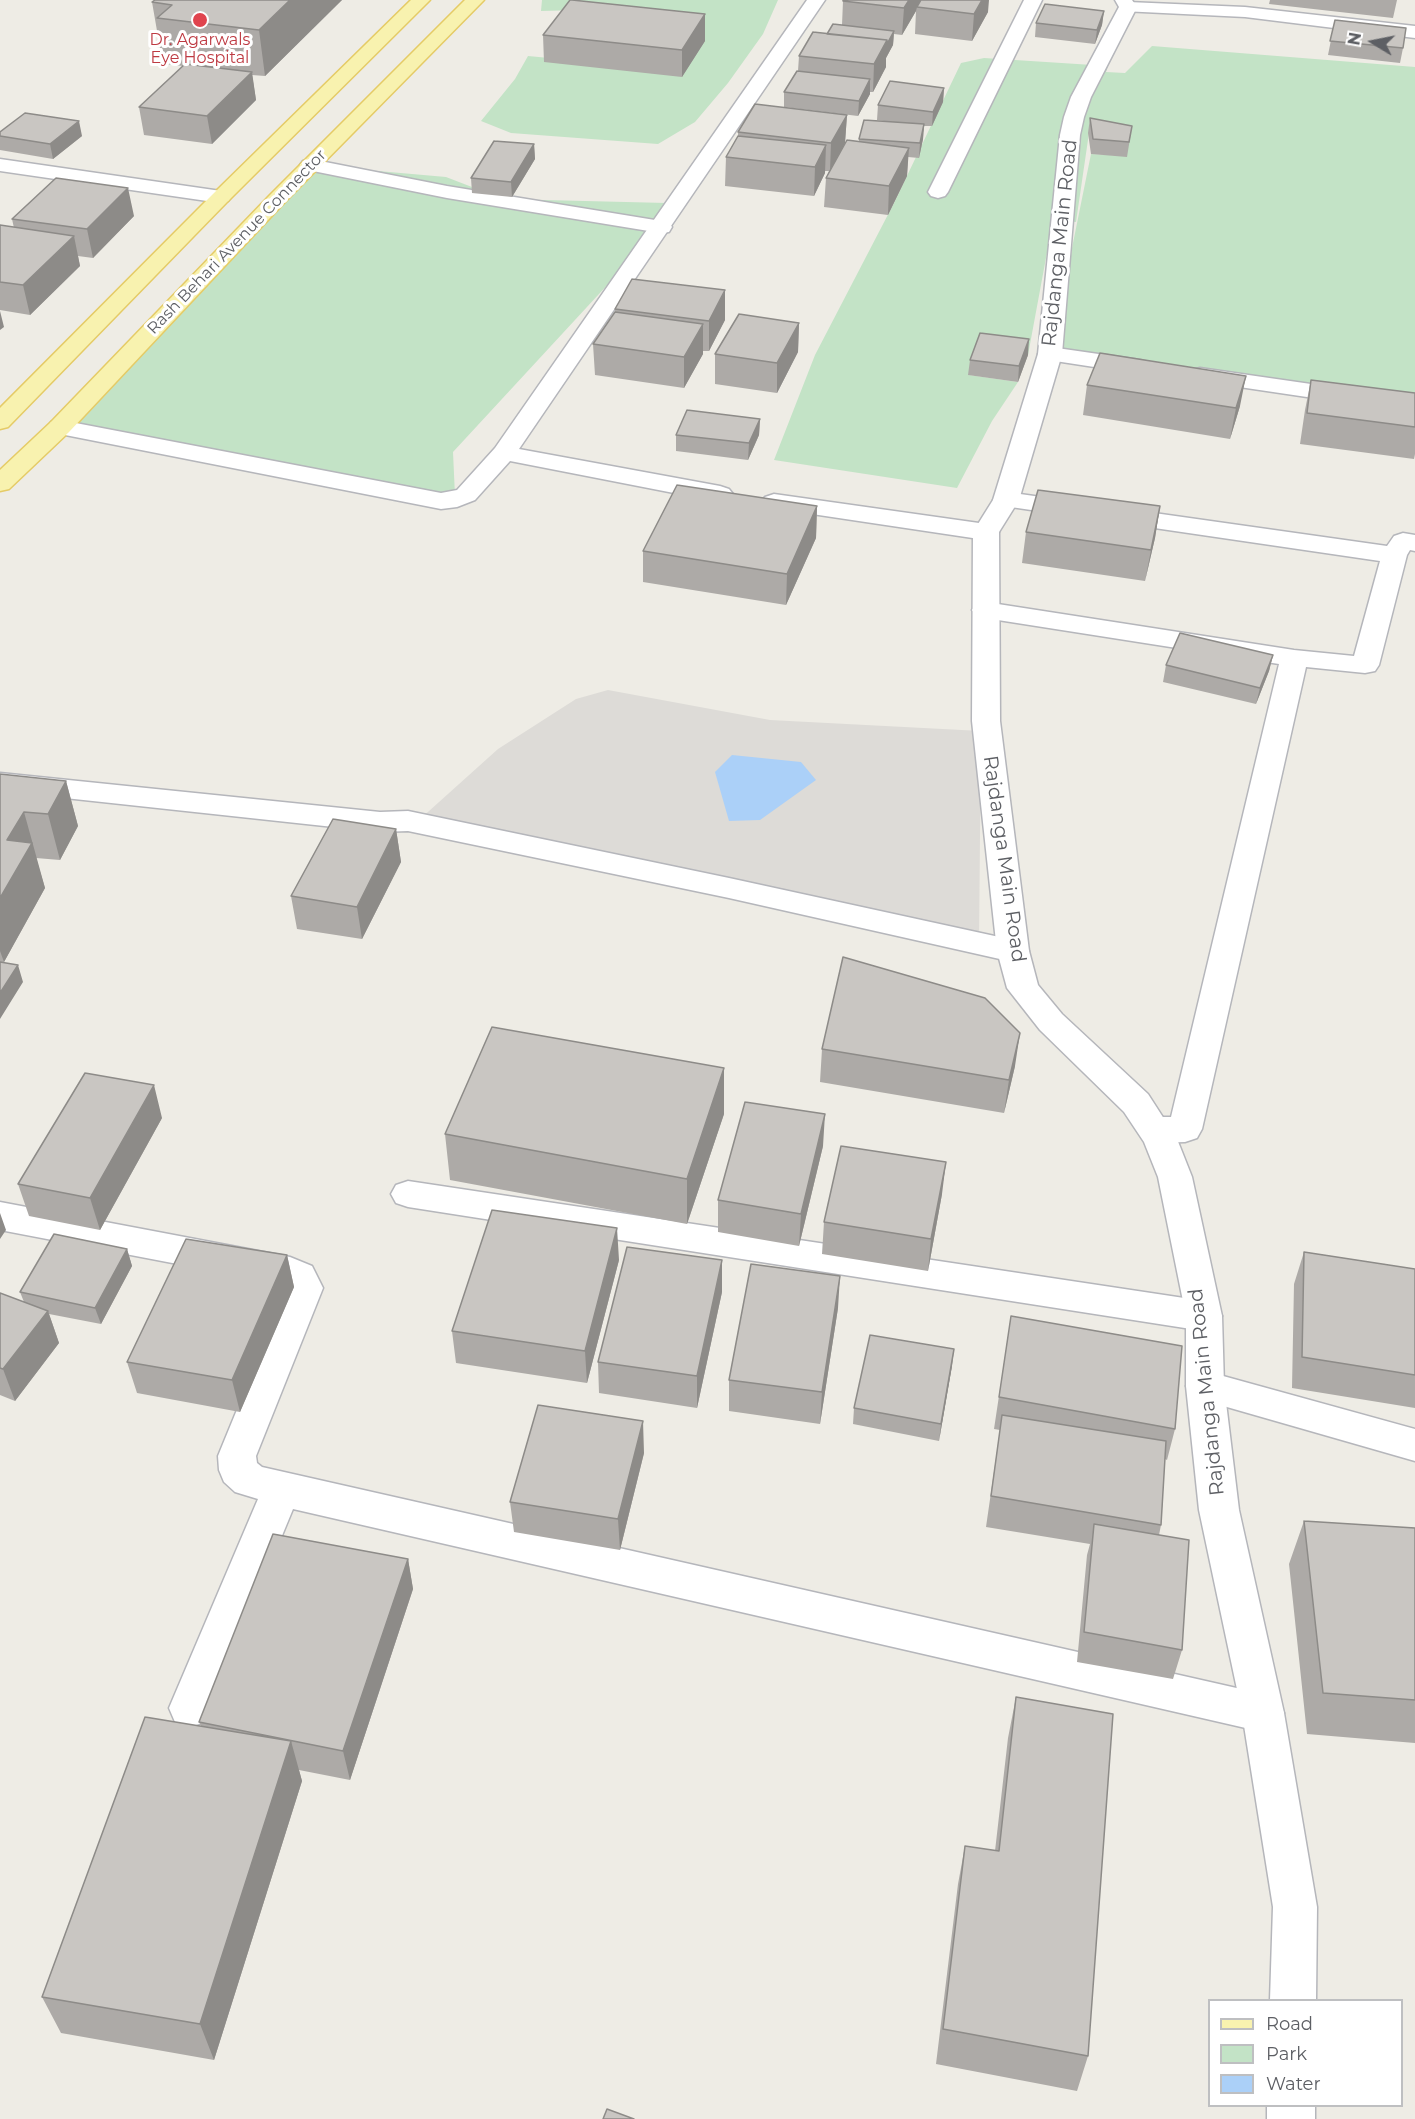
<!DOCTYPE html>
<style>
body{margin:0}
#map{position:relative;width:1415px;height:2119px;overflow:hidden;background:#eeece5;font-family:Montserrat,sans-serif}
canvas{display:block}
.legend{position:absolute;left:1208px;top:1999px;width:195px;height:108px;box-sizing:border-box;background:#fff;border:2px solid #bebfc1;margin:0;padding:8px 10px;list-style:none;font-size:18px;color:#5d5f64}
.legend li{display:flex;align-items:center;gap:12px;height:30px}
.legend b{width:30px;border:2px solid #bebfc1}
.north{position:absolute;left:1343px;top:12px;width:60px;height:60px;-webkit-text-stroke:4px #fff;paint-order:stroke;rotate:280deg;font-size:16px;font-weight:700;line-height:24px;text-align:center;color:#5d5f64}
.north::after{content:'';display:block;margin:auto;width:21px;height:27px;background:#5d5f64;clip-path:polygon(50% 0,100% 100%,50% 72%,0 100%)}
</style>
<div id="map">
<canvas width="1415" height="2119"></canvas>
<ul class="legend">
<li><b style="height:8px;background:#f8f2af"></b>Road</li>
<li><b style="height:16px;background:#c3e3c6"></b>Park</li>
<li><b style="height:16px;background:#abd0f8"></b>Water</li>
</ul>
<div class="north">N</div>
</div>
<script>
const context = document.querySelector('canvas').getContext('2d');
context.lineJoin = 'round';
function fill(path, color) { context.fillStyle = color; context.fill(path, 'evenodd'); }
const shape = rows => new Path2D(rows.map(r => 'M' + r).join(''));
function trace(path, color, width, dash) { context.strokeStyle = color; context.lineWidth = width; context.lineCap = dash ? 'butt' : 'round'; context.setLineDash(dash || []); context.stroke(path); }
function drawText(font, color, halo, rows, align = 'center') {
  context.font = font + ' Montserrat,sans-serif'; context.lineWidth = 6; context.setLineDash([]); context.textBaseline = 'middle'; context.strokeStyle = halo; context.fillStyle = color; for (const [text, x, y, turn = 0] of rows) {
    context.save(); context.translate(x, y); context.rotate((+turn || 0) * Math.PI / 180); context.textAlign = isNaN(turn) ? turn : align; if (halo) context.strokeText(text, 0, 0); context.fillText(text, 0, 0); context.restore();
  }
}
const industrial = shape([
 [608,690,770,720,981,731,979,941,409,829,498,749,576,699]
]);
const green = shape([
 [542,0,778,0,763,34,728,83,695,122,658,144,511,133,481,121,515,79,528,56,613,64,578,10,541,11],
 [1152,46,1415,67,1415,397,1059,350,1072,248,1091,154,1127,156,1089,133,1076,222,1053,220,1028,355,969,375,1018,382,992,421,957,488,774,460,815,355,894,203,961,63,984,58,1108,66,1106,72,1125,73],
 [310,165,446,177,503,199,667,203,611,281,453,452,455,496,60,427]
]);
const water = shape([
 [732,755,801,762,816,780,760,820,729,821,715,772]
]);
const service = shape([
 [310,159,447,186,661,221,669,222,672,227,669,232,661,233,447,198,303,169,300,165,303,161,310,159]
]);
const minor = shape([
 [807,0,825,0,519,449,720,486,729,489,733,494,729,499,720,502,510,461,475,500,457,507,441,509,60,434,51,432,48,427,51,422,60,420,441,493,457,490,495,448,807,0],
 [1024,0,1042,0,948,192,945,196,938,198,931,196,928,192,1024,0],
 [1128,2,1245,7,1415,26,1415,38,1245,17,1122,11,1119,7,1122,3,1128,2],
 [0,159,221,191,228,193,231,197,228,201,221,203,0,171,0,159],
 [1050,347,1140,360,1148,362,1152,367,1148,372,1140,374,1042,359,1038,354,1042,349,1050,347],
 [1200,368,1415,399,1415,413,1192,380,1188,375,1192,370,1200,368],
 [1006,492,1387,546,1394,536,1403,533,1415,535,1415,551,1410,550,1407,555,1379,665,1375,671,1365,673,1306,667,1202,1129,1197,1138,1185,1142,1155,1143,1143,1139,1138,1130,1143,1121,1155,1117,1171,1117,1279,664,985,618,976,616,972,610,976,604,985,602,1294,650,1354,656,1380,561,997,505,993,500,997,495,1006,492],
 [774,494,986,524,995,527,999,532,995,537,986,540,765,507,761,502,765,497,774,494],
 [0,773,380,812,408,811,729,878,1013,940,1024,943,1029,951,1024,959,1013,962,729,898,408,831,380,832,0,791,0,773],
 [408,1181,1204,1301,1217,1306,1222,1316,1217,1326,1204,1331,408,1207,396,1203,391,1194,396,1185,408,1181],
 [0,1202,290,1257,312,1266,323,1288,256,1456,257,1463,262,1467,1263,1694,1278,1699,1284,1713,1278,1727,1263,1732,293,1509,205,1722,190,1727,175,1722,169,1708,258,1499,235,1492,224,1482,219,1470,218,1456,287,1288,282,1284,0,1230,0,1202],
 [1205,1371,1415,1429,1415,1461,1192,1397,1186,1386,1192,1375,1205,1371]
]);
const tertiary = shape([
 [1115,0,1132,0,1137,7,1091,97,1084,117,1080,135,1062,354,1019,500,999,532,1000,721,1029,951,1038,985,1062,1014,1148,1094,1177,1139,1192,1177,1222,1316,1224,1386,1239,1510,1284,1713,1317,1907,1316,2000,1270,2000,1273,1907,1242,1713,1199,1510,1186,1386,1186,1316,1158,1177,1144,1142,1124,1112,1040,1030,1007,988,997,951,972,721,973,532,993,500,1038,354,1060,135,1064,117,1071,97,1119,7,1115,0],
 [1267,2106,1315,2106,1315,2119,1267,2119,1267,2106]
]);
const primary = shape([
 [411,0,430,0,228,201,8,427,0,429,0,408,214,193,411,0],
 [465,0,484,0,284,203,69,432,9,489,0,491,0,470,51,422,270,195,465,0]
]);
const wall = shape([
 [155,0,342,0,265,76,252,75,256,100,212,144,144,135,139,107,183,66,165,64,162,48,160,48,152,2],
 [1270,0,1397,0,1393,18,1269,4],
 [843,1,988,12,972,41,915,34,916,11,902,35,894,34,893,45,886,58,886,67,873,92,870,92,870,94,858,116,784,107,784,92,798,71,799,56,827,34,842,25],
 [1104,11,1102,25,1095,44,1035,37,1036,23],
 [705,14,705,41,682,77,544,62,543,35],
 [1335,20,1403,48,1400,63,1328,55],
 [944,88,943,102,932,126,924,126,923,139,919,158,908,157,907,176,888,215,824,207,826,178,829,171,825,171,825,173,814,196,725,186,726,157,738,136,738,132,847,115,845,142,859,142,859,139,891,122,877,120,878,105],
 [1090,118,1132,126,1127,157,1091,154,1088,133],
 [0,132,82,136,53,159,0,150],
 [534,144,535,159,512,197,472,193,471,178],
 [134,216,93,258,78,256,80,266,30,315,0,310,0,225,14,228,12,219],
 [615,309,725,320,709,351,703,351,703,354,684,388,595,375,593,344,615,312],
 [799,323,798,352,777,393,715,384,715,354],
 [1028,355,1018,382,968,375,970,360],
 [1311,380,1415,393,1415,454,1414,459,1300,444,1305,410],
 [1087,385,1240,406,1230,439,1083,415],
 [760,419,759,435,748,460,676,451,676,435],
 [817,506,816,538,786,605,643,582,643,551],
 [1160,506,1155,538,1145,581,1022,563,1026,532],
 [1273,655,1269,671,1256,704,1163,682,1166,665],
 [0,774,66,781,78,826,60,860,36,858,45,888,4,962,0,962],
 [396,829,401,862,362,939,297,929,291,896],
 [822,1049,1015,1066,1004,1113,820,1082],
 [724,1114,687,1224,450,1180,445,1134],
 [162,1118,100,1230,29,1216,18,1184],
 [823,1146,799,1246,718,1232,718,1200],
 [942,1194,928,1271,822,1254,824,1222],
 [127,1249,132,1266,101,1324,49,1314,59,1343,15,1401,0,1395,0,1293,24,1302,20,1292],
 [1304,1252,1415,1269,1415,1408,1292,1388,1294,1284],
 [287,1255,294,1287,240,1412,137,1393,127,1362],
 [619,1260,587,1383,456,1363,452,1331],
 [722,1292,697,1408,599,1393,598,1362],
 [838,1308,820,1424,729,1411,729,1380],
 [1011,1316,1175,1429,1167,1460,1165,1459,1161,1525,1159,1535,1182,1650,1173,1679,1077,1662,1087,1555,1090,1544,986,1527,1000,1430,994,1429],
 [952,1366,939,1441,853,1424,854,1408],
 [644,1453,620,1550,514,1532,510,1502],
 [1304,1521,1415,1528,1415,1743,1307,1734,1289,1564],
 [408,1559,413,1589,350,1780,299,1770,302,1781,214,2060,61,2033,42,1997,201,1726,199,1722],
 [1016,1697,1088,2056,1077,2091,936,2064,958,1884,965,1846,995,1851,1008,1738]
]);
const shadedWall = shape([
 [290,0,342,0,265,76,259,30],
 [909,0,921,0,917,7,916,11,902,35,904,8],
 [982,0,989,0,988,12,972,41,974,14],
 [1104,11,1102,25,1095,44,1097,30],
 [705,14,705,41,682,77,682,50],
 [894,31,893,45,886,58,886,67,873,92,874,64,887,40],
 [252,72,256,100,212,144,207,116],
 [870,79,870,94,858,116,859,101],
 [944,88,943,102,932,126,933,112],
 [847,115,845,143,830,171,831,143],
 [79,121,82,136,53,159,50,144],
 [924,124,923,139,919,158,920,143],
 [534,144,535,159,512,197,511,182],
 [826,145,825,173,814,196,815,167],
 [909,148,907,176,888,215,889,186],
 [128,188,134,216,93,258,87,229],
 [74,236,80,266,30,315,23,285],
 [725,290,725,320,709,351,709,321],
 [0,311,4,327,0,330],
 [799,323,798,352,777,393,777,363],
 [703,324,703,354,684,388,684,357],
 [1029,339,1028,355,1018,382,1019,366],
 [1246,376,1240,406,1230,439,1236,408],
 [760,419,759,435,748,460,749,443],
 [817,506,816,538,786,605,787,574],
 [1160,506,1155,538,1145,581,1151,550],
 [1273,655,1269,671,1256,704,1260,688],
 [66,781,78,826,60,860,48,814],
 [24,812,45,888,4,962,0,951,0,898,7,840],
 [396,829,401,862,362,939,357,907],
 [18,965,23,982,0,1019,0,993],
 [1020,1033,1015,1066,1004,1113,1009,1080],
 [724,1068,724,1114,687,1224,687,1179],
 [154,1085,162,1118,100,1230,90,1198],
 [825,1114,823,1146,799,1246,801,1214],
 [946,1162,942,1194,928,1271,931,1239],
 [0,1213,6,1230,0,1239],
 [617,1228,619,1260,587,1383,585,1351],
 [127,1249,132,1266,101,1324,95,1308],
 [287,1255,294,1287,240,1412,232,1380],
 [722,1260,722,1292,697,1408,697,1376],
 [840,1276,838,1308,820,1424,822,1392],
 [48,1311,59,1343,15,1401,3,1369],
 [954,1349,952,1366,939,1441,941,1424],
 [643,1421,644,1453,620,1550,618,1519],
 [408,1559,413,1589,350,1780,343,1751],
 [291,1741,302,1781,214,2060,200,2024]
]);
const building = shape([
 [155,0,290,0,259,30,157,18,172,5,152,2,155,0],
 [570,0,572,0,705,14,682,50,543,35,570,0],
 [843,0,909,0,904,8,843,1,843,0],
 [921,0,982,0,974,14,917,7,921,0],
 [1045,4,1104,11,1097,30,1036,23,1045,4],
 [1335,20,1406,28,1403,48,1330,41,1335,20],
 [833,24,894,31,887,44,887,40,827,34,833,24],
 [813,32,887,40,874,64,799,56,813,32],
 [185,64,252,72,207,116,139,107,185,64],
 [797,71,870,79,859,101,784,92,797,71],
 [890,81,944,88,933,112,878,105,890,81],
 [755,104,847,115,831,143,738,132,755,104],
 [25,113,79,121,50,144,0,136,0,132,25,113],
 [1090,118,1132,126,1129,142,1093,139,1090,118],
 [864,120,924,124,920,143,859,139,864,120],
 [738,136,826,145,815,167,726,157,738,136],
 [847,140,909,148,889,186,826,178,847,140],
 [494,141,534,144,511,182,471,178,494,141],
 [56,178,128,188,87,229,12,219,56,178],
 [0,225,74,236,23,285,0,282,0,225],
 [632,279,725,290,709,321,615,309,632,279],
 [615,312,703,324,684,357,593,344,615,312],
 [739,314,799,323,777,363,715,354,739,314],
 [980,333,1029,339,1019,366,970,360,980,333],
 [1100,353,1246,376,1236,408,1087,385,1100,353],
 [1311,380,1415,393,1415,427,1307,413,1311,380],
 [687,410,760,419,749,443,676,435,687,410],
 [677,485,817,506,787,574,643,551,677,485],
 [1038,490,1160,506,1151,550,1026,532,1038,490],
 [1180,633,1273,655,1260,688,1166,665,1180,633],
 [0,774,66,781,48,814,24,812,7,840,32,843,0,898,0,774],
 [333,819,396,829,357,907,291,896,333,819],
 [843,957,985,998,1020,1033,1009,1080,822,1049,843,957],
 [0,962,18,965,0,993,0,962],
 [492,1027,724,1068,687,1179,445,1134,492,1027],
 [85,1073,154,1085,90,1198,18,1184,85,1073],
 [745,1102,825,1114,801,1214,718,1200,745,1102],
 [841,1146,946,1162,931,1239,824,1222,841,1146],
 [492,1210,617,1228,585,1351,452,1331,492,1210],
 [54,1234,127,1249,95,1308,20,1292,54,1234],
 [186,1239,287,1255,232,1380,127,1362,186,1239],
 [627,1247,722,1260,697,1376,598,1362,627,1247],
 [1304,1252,1415,1269,1415,1375,1302,1357,1304,1252],
 [751,1264,840,1276,822,1392,729,1380,751,1264],
 [0,1293,48,1311,3,1369,0,1368,0,1293],
 [1011,1316,1182,1346,1175,1429,999,1397,1011,1316],
 [870,1335,954,1349,941,1424,854,1408,870,1335],
 [538,1405,643,1421,618,1519,510,1502,538,1405],
 [1002,1415,1166,1441,1161,1525,991,1496,1002,1415],
 [1304,1521,1415,1528,1415,1700,1323,1693,1304,1521],
 [1094,1524,1189,1540,1182,1650,1084,1632,1094,1524],
 [273,1534,408,1559,343,1751,199,1722,273,1534],
 [1016,1697,1113,1714,1088,2056,943,2029,965,1846,999,1851,1016,1697],
 [145,1717,291,1741,200,2024,42,1997,145,1717],
 [607,2109,634,2119,603,2119,607,2109]
]);
const markers = [
 [200,20,8,"#e0444e"]
];
const farHealthnames = [
 ["Dr. Agarwals",200,40],
 ["Eye Hospital",200,58]
];
const farStreetnames = [
 ["Rash Behari Avenue Connector",237,242,-46]
];
const streetNames = [
 ["Rajdanga Main Road",1060,243,-84],
 ["Rajdanga Main Road",1004,859,82],
 ["Rajdanga Main Road",1207,1392,-96]
];
fill(industrial, '#dddbd7');
fill(green, '#c3e3c6');
fill(water, '#abd0f8');
trace(service, '#b5b6bb', 3);
trace(minor, '#b5b6bb', 3);
trace(tertiary, '#b5b6bb', 3);
trace(primary, '#e5cb66', 3);
fill(service, '#fff');
fill(minor, '#fff');
fill(tertiary, '#fff');
fill(primary, '#f8f2af');
fill(wall, '#adaaa7');
fill(shadedWall, '#8d8b88');
fill(building, '#c9c6c2');
trace(building, '#8d8b88', 1.5);
for (const [x, y, r, color] of markers) { const dot = new Path2D(); dot.arc(x, y, r, 0, 2 * Math.PI); context.fillStyle = color; context.fill(dot); trace(dot, '#fff', 2); }
drawText('16px', '#be3a42', '#fff', farHealthnames);
drawText('16px', '#5d5f64', '#fff', farStreetnames);
drawText('20px', '#5d5f64', '#fff', streetNames);
</script>
